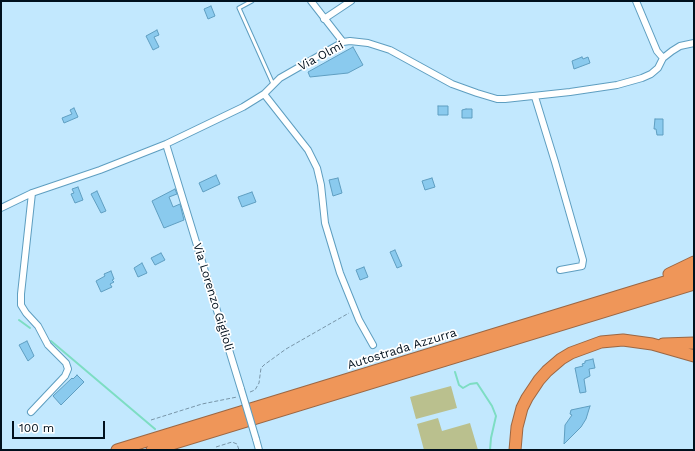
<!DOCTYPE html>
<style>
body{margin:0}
#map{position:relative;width:695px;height:451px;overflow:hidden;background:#c2e8fe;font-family:"Work Sans",sans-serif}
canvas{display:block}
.frame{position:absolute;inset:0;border:2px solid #00101d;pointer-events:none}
.scale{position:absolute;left:12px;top:421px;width:93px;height:18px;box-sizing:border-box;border:2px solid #00101d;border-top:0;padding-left:5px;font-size:12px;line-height:14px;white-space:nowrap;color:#00101d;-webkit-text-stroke:3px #fff;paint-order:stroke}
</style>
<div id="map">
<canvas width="695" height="451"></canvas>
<div class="frame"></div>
<div class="scale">100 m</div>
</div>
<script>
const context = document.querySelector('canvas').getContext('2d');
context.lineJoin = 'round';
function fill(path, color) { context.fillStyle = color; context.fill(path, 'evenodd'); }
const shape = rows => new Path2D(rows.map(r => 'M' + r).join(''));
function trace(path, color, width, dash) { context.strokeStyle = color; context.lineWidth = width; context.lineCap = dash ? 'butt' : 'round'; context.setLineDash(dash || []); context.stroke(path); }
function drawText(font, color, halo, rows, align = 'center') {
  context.font = font + ' "Work Sans",sans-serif'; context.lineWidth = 3.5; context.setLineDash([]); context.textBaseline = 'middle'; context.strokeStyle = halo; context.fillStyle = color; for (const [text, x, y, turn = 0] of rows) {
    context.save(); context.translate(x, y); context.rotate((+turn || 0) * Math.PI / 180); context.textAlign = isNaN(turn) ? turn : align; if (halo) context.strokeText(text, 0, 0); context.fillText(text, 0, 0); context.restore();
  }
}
const green = shape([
 [451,386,457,408,416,419,410,397],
 [438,418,442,431,470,423,478,450,424,450,417,424]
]);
const stream = shape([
 [19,320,30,328],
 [51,341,155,429],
 [455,372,459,385,463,388,470,384,477,383,492,406,496,416,491,438,490,450],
 [177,449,178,450]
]);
const building = shape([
 [211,6,215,16,208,19,204,9,211,6],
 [157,30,159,35,154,37,159,47,153,50,146,36,157,30],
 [353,47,363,65,348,73,310,77,308,72,353,47],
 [582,57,583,59,588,57,590,63,574,69,572,61,582,57],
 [438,106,448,106,448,115,438,115,438,106],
 [74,108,78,117,64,123,62,118,72,114,70,110,74,108],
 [466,109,472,109,472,118,462,118,462,110,466,109],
 [655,119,663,119,663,135,657,135,656,129,654,129,655,119],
 [216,175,220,184,203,192,199,183,216,175],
 [338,178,342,193,333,196,329,180,338,178],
 [432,178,435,187,425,190,422,181,432,178],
 [78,187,83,200,75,203,71,194,74,193,72,189,78,187],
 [175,189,177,194,169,197,173,207,180,204,184,220,164,228,152,201,175,189],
 [97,191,106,211,101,213,91,194,97,191],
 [252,192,256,202,242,207,238,197,252,192],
 [395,250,402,266,397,268,390,252,395,250],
 [161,253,165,260,155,265,151,258,161,253],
 [142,263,147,273,138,277,134,268,142,263],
 [364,267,368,277,360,280,356,270,364,267],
 [111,271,114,279,112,280,114,282,110,284,112,287,101,292,96,281,105,276,104,274,111,271],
 [27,341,34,356,28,361,19,345,27,341],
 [593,359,595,368,589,369,590,376,584,379,586,392,580,393,575,368,583,366,582,364,585,363,585,361,593,359],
 [77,375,84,382,61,405,53,396,72,378,73,379,77,375],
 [590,406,586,419,581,427,564,444,565,425,572,415,570,414,571,410,590,406]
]);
const path = shape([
 [250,392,255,390,259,383,261,368,264,365,286,349,349,313],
 [151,420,202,404,237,397],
 [216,447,232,442,237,444,239,450]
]);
const service = shape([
 [252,1,239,8,273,84]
]);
const minor = shape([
 [311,1,343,42],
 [636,1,657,51,663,58],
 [324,19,351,1],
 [264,94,308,150,317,168,321,185,325,223,340,273,359,320,373,345],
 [535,97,555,162,583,260,582,266,560,270],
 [166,144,241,389],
 [1,208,32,193,100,170,166,144,243,107,264,94,280,78,343,42,350,41,368,43,390,50,452,84,477,93,497,99,505,99,570,92,617,85,642,78,651,74,658,68,663,58,672,51,680,46,694,43],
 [31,412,65,376,68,369,66,363,48,345,38,326,26,313,21,305,21,294,32,193],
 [256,439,259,450]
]);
const motorway = shape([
 [669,274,694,262],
 [663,344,694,343],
 [117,450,694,273],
 [152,450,694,284],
 [515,450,517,427,522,408,527,398,539,380,547,371,561,359,571,353,601,342,623,340,652,344,694,356]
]);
const minorBridge = shape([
 [241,389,256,439]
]);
const streetNames = [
 ["Via Olmi",321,56,-28],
 ["Via Lorenzo Giglioli",213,297,73],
 ["Autostrada Azzurra",402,349,-17]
];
fill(green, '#bac08e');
trace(stream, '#7dddc3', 2);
fill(building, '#8acaee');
trace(building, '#5f9ec1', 1);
trace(service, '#5e9ec0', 5);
trace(minor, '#5e9ec0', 8);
trace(motorway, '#9b6744', 13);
trace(path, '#7895a8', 1, [4, 2]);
trace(service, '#fff', 3);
trace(minor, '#fff', 6);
trace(motorway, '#ef9659', 11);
trace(minorBridge, '#5e9ec0', 8, []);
trace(minorBridge, '#fff', 6);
drawText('12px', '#00101d', '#fff', streetNames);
</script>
